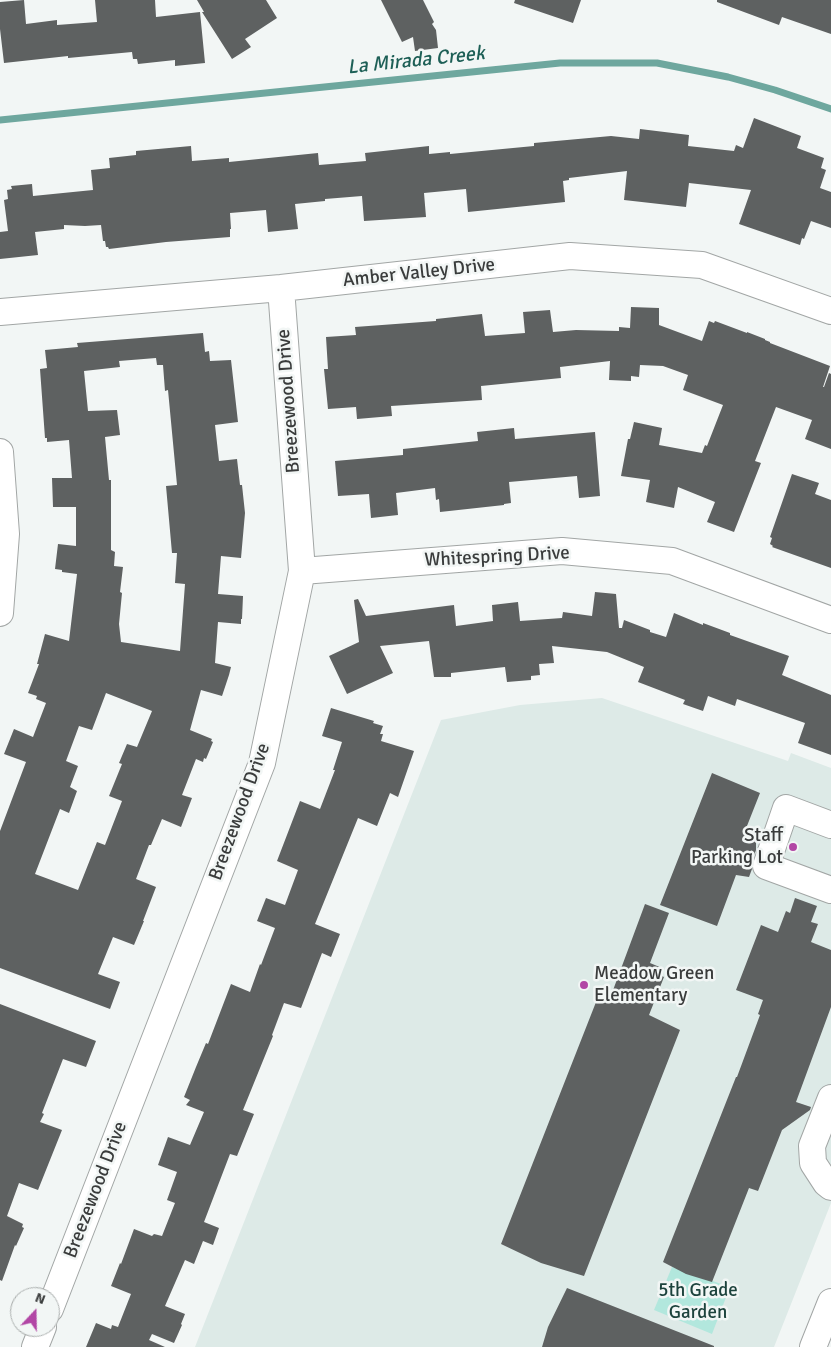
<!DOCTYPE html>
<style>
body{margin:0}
#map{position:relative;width:831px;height:1347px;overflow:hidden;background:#f2f6f5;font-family:Signika,sans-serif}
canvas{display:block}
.north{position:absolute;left:10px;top:1287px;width:50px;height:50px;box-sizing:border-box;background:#f2f6f5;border:1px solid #a8acab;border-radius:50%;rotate:21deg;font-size:14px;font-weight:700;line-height:20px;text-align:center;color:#3a3c3c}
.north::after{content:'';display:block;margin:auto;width:18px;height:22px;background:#b246a5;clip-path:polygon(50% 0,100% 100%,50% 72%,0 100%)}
</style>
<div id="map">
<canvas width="831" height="1347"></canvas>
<div class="north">N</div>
</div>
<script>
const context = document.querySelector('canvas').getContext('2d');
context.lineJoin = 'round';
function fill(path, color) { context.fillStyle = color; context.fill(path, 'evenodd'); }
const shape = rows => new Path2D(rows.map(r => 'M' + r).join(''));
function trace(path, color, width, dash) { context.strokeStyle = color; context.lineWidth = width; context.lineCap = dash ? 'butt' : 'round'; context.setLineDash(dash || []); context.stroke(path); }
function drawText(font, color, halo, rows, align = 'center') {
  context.font = font + ' Signika,sans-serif'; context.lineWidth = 5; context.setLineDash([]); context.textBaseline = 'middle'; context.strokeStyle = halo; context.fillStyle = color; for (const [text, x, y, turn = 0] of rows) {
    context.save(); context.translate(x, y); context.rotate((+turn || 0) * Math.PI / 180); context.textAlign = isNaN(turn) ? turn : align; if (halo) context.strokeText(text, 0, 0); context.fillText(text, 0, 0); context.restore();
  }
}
const built = shape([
 [602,698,788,761,791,753,831,768,831,1203,774,1347,195,1347,441,720,520,705]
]);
const green = shape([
 [672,1267,730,1287,712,1334,654,1310]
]);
const stream = shape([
 [0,120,560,63,657,63,728,77,775,90,831,109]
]);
const building = shape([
 [24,0,26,24,57,20,57,25,97,22,95,0,155,0,156,17,200,12,205,63,175,66,175,60,138,64,137,59,133,59,132,52,68,58,68,56,4,63,0,29,0,2],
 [197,0,266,0,277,18,245,39,251,47,232,59,202,12,204,12],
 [381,0,423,0,434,22,432,24,436,30,438,48,415,51,413,37,402,42],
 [515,0,581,0,573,23,514,3],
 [717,0,831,0,831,34,782,17,779,25,717,2],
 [754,118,801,136,797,148,824,158,821,168,826,170,820,188,831,192,831,228,811,221,804,239,802,238,800,245,739,224,751,190,689,183,686,207,624,200,627,171,569,178,569,180,563,181,565,202,468,212,466,189,424,193,426,217,364,221,362,196,325,199,325,201,295,204,298,229,268,232,266,210,230,213,231,229,230,229,230,237,166,242,109,249,108,247,106,247,105,241,103,241,101,225,85,226,64,225,64,229,35,232,38,255,0,259,0,232,8,231,4,200,8,199,7,190,12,189,11,186,32,184,33,196,93,190,91,170,110,168,109,158,136,155,136,151,191,146,192,161,229,158,229,162,318,153,319,165,366,161,365,153,429,146,429,154,450,152,450,154,534,146,534,143,611,136,639,139,640,129,689,135,688,146,734,151,736,145,743,148],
 [631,307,659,308,659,325,702,341,709,321,714,323,715,321,747,333,747,332,765,339,765,340,770,342,770,343,830,366,823,387,824,387,829,373,831,374,831,449,805,439,812,420,776,407,755,461,761,463,734,532,707,522,715,502,678,487,674,508,646,502,650,480,621,476,628,439,630,439,634,422,662,428,659,445,702,453,705,445,707,446,723,405,683,390,688,375,663,366,640,365,639,377,631,376,631,381,609,380,610,361,560,367,561,378,481,386,482,400,391,406,392,416,357,419,356,407,328,409,324,369,328,369,326,337,356,335,355,327,436,321,436,319,482,314,485,336,525,333,523,312,550,310,553,332,576,330,619,331,619,327,630,328],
 [203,333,205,352,209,351,210,361,231,360,238,422,215,425,219,461,237,459,240,485,242,485,245,513,241,558,221,556,218,594,243,596,242,619,241,619,241,624,218,622,215,663,231,667,229,675,222,696,201,690,190,730,212,739,211,741,213,742,206,759,204,758,203,762,196,759,182,795,192,798,181,827,162,819,151,845,149,845,136,879,156,887,143,921,144,921,134,945,113,937,98,974,120,982,110,1009,0,968,0,831,26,762,4,754,14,729,33,737,46,703,36,699,37,696,28,693,39,664,37,664,45,634,69,641,77,574,62,572,62,570,55,569,58,544,76,546,76,507,53,507,52,478,72,478,69,440,47,442,47,438,45,438,40,369,47,368,45,350,78,347,77,343],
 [156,358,157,365,163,365,165,391,168,390,177,485,166,486,172,553,177,553,175,583,185,584,180,651,121,642,119,624,122,593,120,592,123,567,114,566,115,552,111,550,111,480,109,480,105,437,120,435,117,410,88,411,84,371,120,367,119,361],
 [106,693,152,711,137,747,127,744,119,763,122,764,109,796,122,801,105,845,97,842,78,890,35,874,60,809,69,813,77,791,70,787,78,766,66,761,79,726,92,730],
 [514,428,515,439,595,432,600,496,579,498,577,476,509,482,511,503,504,504,504,505,440,512,439,499,436,500,435,488,396,493,398,515,371,518,369,494,338,496,335,461,403,455,403,449,478,441,477,432],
 [792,474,819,483,815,494,831,500,831,568,772,547,773,546,770,544,772,538,770,537],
 [595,592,616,594,619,628,622,628,624,620,650,630,650,632,666,637,674,613,703,625,703,623,730,633,730,635,789,656,782,675,831,695,831,755,798,743,805,723,737,699,735,706,708,696,703,711,683,704,685,700,638,682,644,667,607,652,552,646,554,663,539,664,540,675,531,676,531,680,507,682,505,667,451,673,451,677,434,677,429,641,380,646,393,673,347,694,329,656,359,642,354,600,358,599,366,616,454,605,456,626,493,621,492,605,518,602,520,621,562,618,563,612,592,616],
 [331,708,374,721,373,723,383,726,380,734,383,734,381,741,414,751,398,797,390,793,377,826,358,818,315,924,340,934,331,957,322,953,301,1008,284,1003,272,1035,273,1036,243,1110,254,1114,237,1156,230,1154,204,1222,219,1228,213,1245,203,1241,194,1264,185,1260,165,1306,185,1314,181,1324,182,1325,174,1343,152,1334,149,1340,165,1347,86,1347,96,1323,111,1329,112,1325,118,1327,131,1294,111,1286,120,1263,121,1264,134,1229,152,1236,154,1234,162,1236,175,1203,167,1200,177,1172,158,1165,168,1137,190,1145,204,1112,186,1105,190,1100,184,1097,196,1067,206,1043,208,1044,231,984,250,992,260,964,261,965,275,928,257,921,266,898,285,905,298,870,277,861,300,801,320,809,335,770,333,770,342,742,322,736],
 [712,773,760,793,745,831,756,835,756,850,752,861,752,869,749,877,736,875,717,926,660,905],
 [795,898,817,906,811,922,818,924,811,942,831,950,831,1007,796,1102,811,1107,810,1110,782,1130,758,1191,749,1188,712,1282,686,1274,663,1262,736,1077,737,1077,760,1015,758,1014,763,1000,736,990,761,925,778,932,786,911,790,913],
 [645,904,669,913,650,963,662,968,660,975,664,977,649,1015,680,1030,584,1276,541,1263,501,1244,598,997,609,1001],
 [0,1004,96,1041,86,1067,63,1059,42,1113,44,1114,40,1122,62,1130,38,1190,19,1183,7,1216,23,1224,22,1227,24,1228,16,1246,15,1245,2,1281,0,1280],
 [567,1288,714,1346,714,1347,542,1347,548,1327]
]);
const minor = shape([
 [0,312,281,288,570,256,702,265,831,311],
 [0,452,6,534,0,613],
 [302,571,562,551,672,561,831,620],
 [831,825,786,808,766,866,831,890],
 [831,1098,812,1146,813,1163,826,1183,831,1187],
 [50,1309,262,763,302,571,281,288],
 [35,1347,43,1327],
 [813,1347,831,1302]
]);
const markers = [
 [793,847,5,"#b246a5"],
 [584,985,5,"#b246a5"]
];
const streetNames = [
 ["Amber Valley Drive",419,273,-6],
 ["Breezewood Drive",289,401,-94],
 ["Whitespring Drive",497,557,-3],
 ["Breezewood Drive",240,812,-70],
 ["Breezewood Drive",96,1190,-69]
];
const poiNames = [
 ["Staff",783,836],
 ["Parking Lot",783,858],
 ["Meadow Green",594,974,"left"],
 ["Elementary",594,996,"left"]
];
const parkNames = [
 ["5th Grade",698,1291],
 ["Garden",698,1313]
];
const waterNames = [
 ["La Mirada Creek",416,61,-6]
];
fill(built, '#ddeae7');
fill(green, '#b2e7dd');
trace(stream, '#6ea79e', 7);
fill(building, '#5e6161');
trace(minor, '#a2a6a5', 28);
trace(minor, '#fff', 26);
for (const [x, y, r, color] of markers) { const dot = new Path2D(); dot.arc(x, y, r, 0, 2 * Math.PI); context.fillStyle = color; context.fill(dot); trace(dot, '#f2f6f5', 2); }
drawText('19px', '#3a3c3c', '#f2f6f5', streetNames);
drawText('19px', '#3a3c3c', '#f2f6f5', poiNames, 'right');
drawText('19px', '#1d433d', '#f2f6f5', parkNames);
drawText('italic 20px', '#1d5f56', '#f2f6f5', waterNames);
</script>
